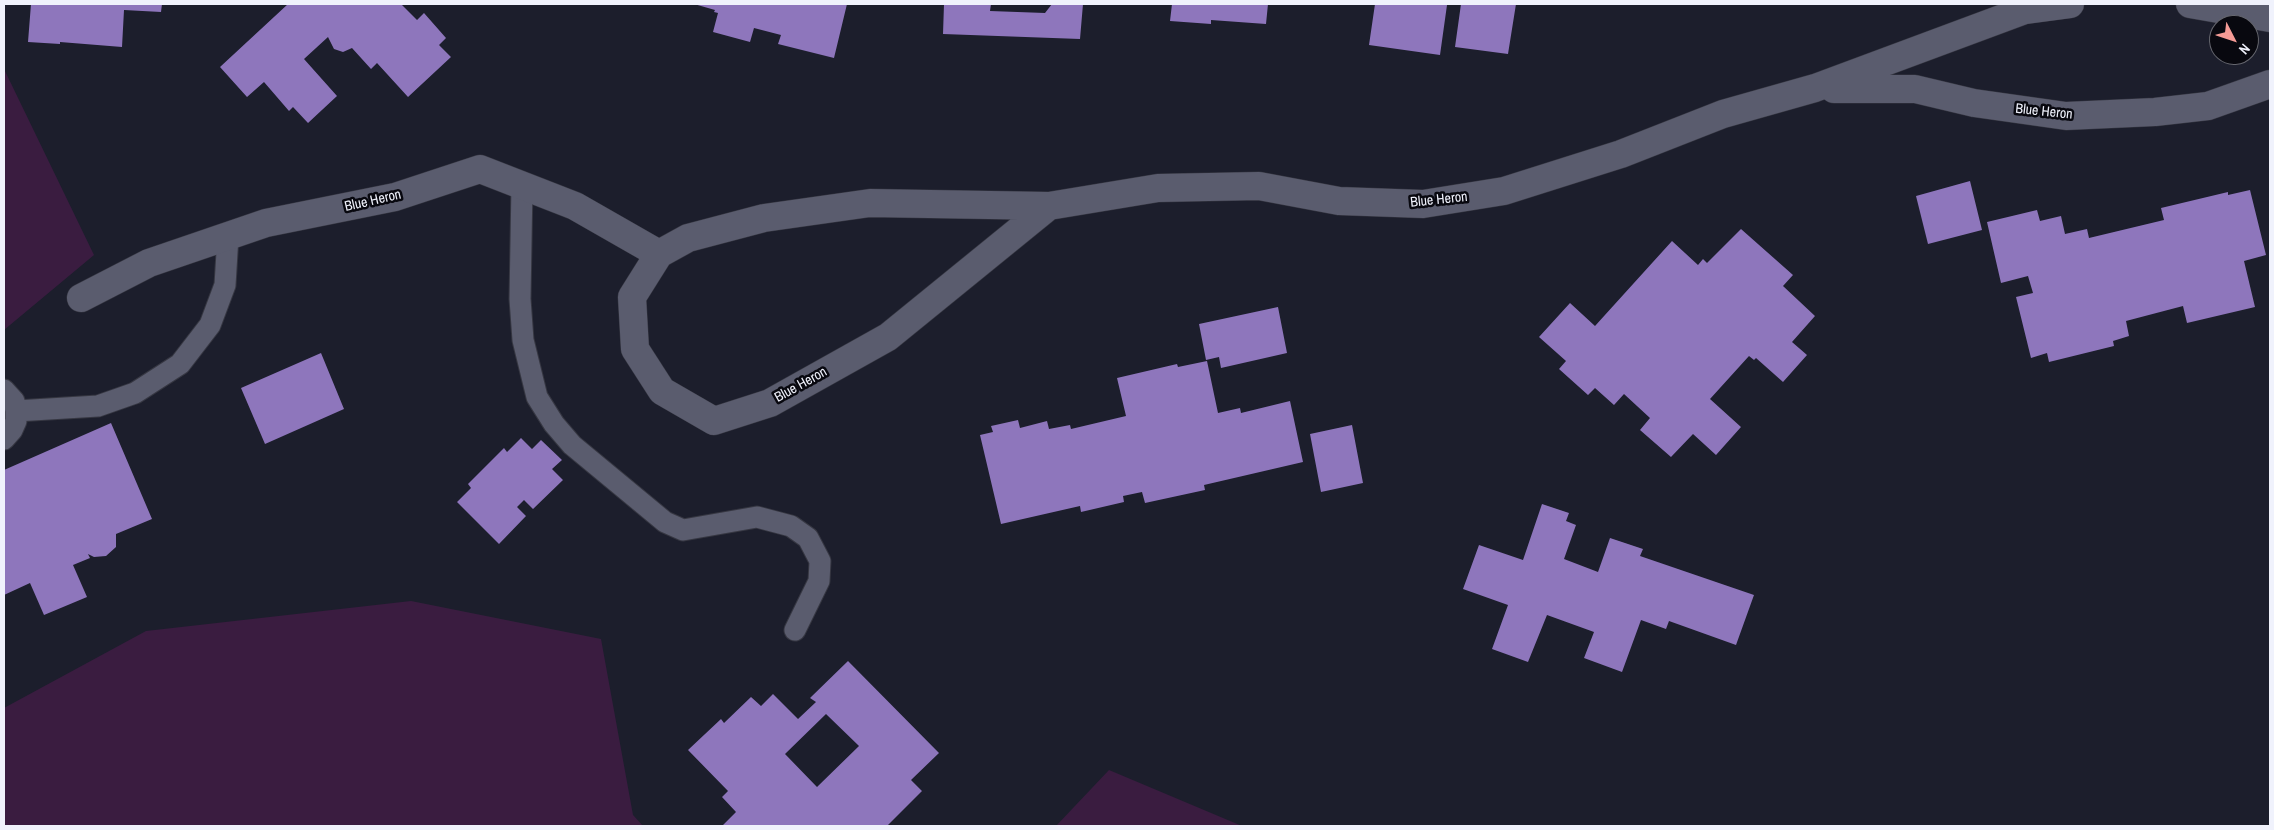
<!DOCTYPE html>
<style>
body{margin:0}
#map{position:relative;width:2274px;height:830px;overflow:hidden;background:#1c1e2c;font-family:"Archivo Narrow",sans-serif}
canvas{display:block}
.frame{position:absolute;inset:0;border:5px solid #f0f2fc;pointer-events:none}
.north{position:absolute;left:2209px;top:15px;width:50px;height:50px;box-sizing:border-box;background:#08080f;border:1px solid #65666e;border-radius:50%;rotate:131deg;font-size:14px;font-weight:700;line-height:20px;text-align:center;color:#f0f2fc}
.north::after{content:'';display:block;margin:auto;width:18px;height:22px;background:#f59b96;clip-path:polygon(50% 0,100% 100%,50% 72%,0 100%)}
</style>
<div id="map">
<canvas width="2274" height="830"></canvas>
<div class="frame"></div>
<div class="north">N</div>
</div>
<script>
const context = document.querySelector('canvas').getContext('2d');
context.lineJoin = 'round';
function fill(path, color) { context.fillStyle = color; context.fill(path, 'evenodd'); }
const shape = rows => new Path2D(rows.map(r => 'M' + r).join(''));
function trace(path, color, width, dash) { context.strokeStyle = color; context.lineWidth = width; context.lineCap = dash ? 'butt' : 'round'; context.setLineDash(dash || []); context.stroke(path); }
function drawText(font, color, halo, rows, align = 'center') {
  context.font = font + ' "Archivo Narrow",sans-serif'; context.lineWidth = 5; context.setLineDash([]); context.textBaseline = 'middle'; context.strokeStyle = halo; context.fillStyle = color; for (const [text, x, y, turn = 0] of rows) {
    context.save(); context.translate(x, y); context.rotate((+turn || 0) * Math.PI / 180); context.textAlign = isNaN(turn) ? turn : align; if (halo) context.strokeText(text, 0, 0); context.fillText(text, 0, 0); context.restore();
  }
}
const green = shape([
 [4,69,94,255,4,330],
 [411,601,601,639,633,815,643,826,4,826,4,708,146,631],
 [1109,770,1242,826,1056,826]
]);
const building = shape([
 [31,4,162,4,161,12,124,10,122,47,60,42,60,44,28,42],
 [288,4,401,4,417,20,424,13,446,38,439,45,451,57,408,97,377,63,371,69,352,48,343,52,334,49,328,37,304,59,337,96,308,123,293,107,289,111,264,82,247,97,220,67],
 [694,4,847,4,834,58,778,44,781,35,754,28,750,42,713,32,718,13,714,12,715,10],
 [944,4,991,4,990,11,1045,13,1052,4,1083,4,1080,39,943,34],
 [1172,4,1268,4,1266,24,1211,20,1211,24,1170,21],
 [1375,4,1447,5,1440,55,1369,45],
 [1461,4,1516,4,1508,54,1455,47],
 [1970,181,1982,230,1928,244,1916,196],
 [2250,190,2266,255,2244,261,2255,307,2187,323,2183,306,2126,321,2129,336,2113,341,2114,346,2049,362,2047,353,2031,358,2016,297,2033,293,2028,276,2001,283,1987,222,2037,210,2040,221,2061,216,2065,234,2087,229,2089,238,2164,220,2161,208,2228,192,2228,195],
 [1741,229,1793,275,1783,286,1815,316,1792,342,1807,355,1783,382,1756,358,1754,360,1749,356,1710,399,1741,427,1716,455,1693,434,1671,457,1640,430,1650,418,1624,394,1614,405,1595,388,1588,395,1559,369,1566,361,1539,337,1570,303,1595,326,1672,241,1698,265,1703,259,1707,263],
 [1278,307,1287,353,1221,368,1219,357,1206,360,1199,324],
 [321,353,344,409,265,444,241,388],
 [1207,361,1218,413,1240,408,1241,413,1290,401,1303,462,1204,485,1205,490,1145,503,1142,492,1123,496,1124,502,1081,512,1080,506,1001,524,980,435,993,432,991,426,1018,420,1020,428,1047,421,1049,429,1070,425,1071,429,1126,416,1117,378,1177,364,1178,367],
 [111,423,152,519,116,534,116,547,106,556,94,557,88,554,90,558,73,565,87,597,44,615,30,583,4,595,4,470],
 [1352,425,1363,483,1321,492,1310,434],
 [521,438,532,449,541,440,562,460,552,469,563,480,533,509,524,500,517,507,526,516,499,544,457,502,471,488,468,484,504,448,507,452],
 [1542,504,1569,513,1566,521,1576,525,1564,559,1598,572,1610,538,1643,549,1640,556,1754,595,1736,645,1669,621,1666,629,1641,620,1622,672,1584,658,1594,632,1547,615,1528,662,1492,649,1508,605,1463,589,1479,545,1523,560],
 [848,661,939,753,911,780,922,791,887,826,725,826,723,825,736,812,722,797,728,791,688,750,721,719,724,723,751,697,761,706,773,694,798,719,816,702,810,698],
 [826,714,859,746,817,787,785,754]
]);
const service = shape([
 [522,185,520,299,523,340,537,397,554,424,572,445,665,522,683,530,757,517,791,526,808,538,820,561,819,581,795,630],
 [4,390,14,401,16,411,16,421,12,430,4,439],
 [16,411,98,406,135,393,180,364,210,325,225,285,228,236]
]);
const minor = shape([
 [2190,4,2270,18],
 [1834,89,1915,89,1974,103,2066,116,2155,112,2208,106,2270,84],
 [1049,206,888,337,770,403,714,421,662,391,635,349,632,297,659,254,688,238,764,218,870,203,1049,206,1158,188,1259,186,1339,201,1423,204,1504,191,1621,154,1723,114,1815,88,2025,10,2070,4],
 [81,298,149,263,266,223,395,197,480,169,575,206,659,254]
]);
const streetNames = [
 ["Blue Heron",2044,112,6],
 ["Blue Heron",1439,200,-6],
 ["Blue Heron",373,201,-13],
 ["Blue Heron",801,385,-29]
];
fill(green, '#3a1c40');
fill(building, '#8e76bc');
trace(service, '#363742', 23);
trace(minor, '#363742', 29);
trace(service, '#5a5c6e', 21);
trace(minor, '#5a5c6e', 28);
drawText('14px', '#f0f2fc', '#08080f', streetNames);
</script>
